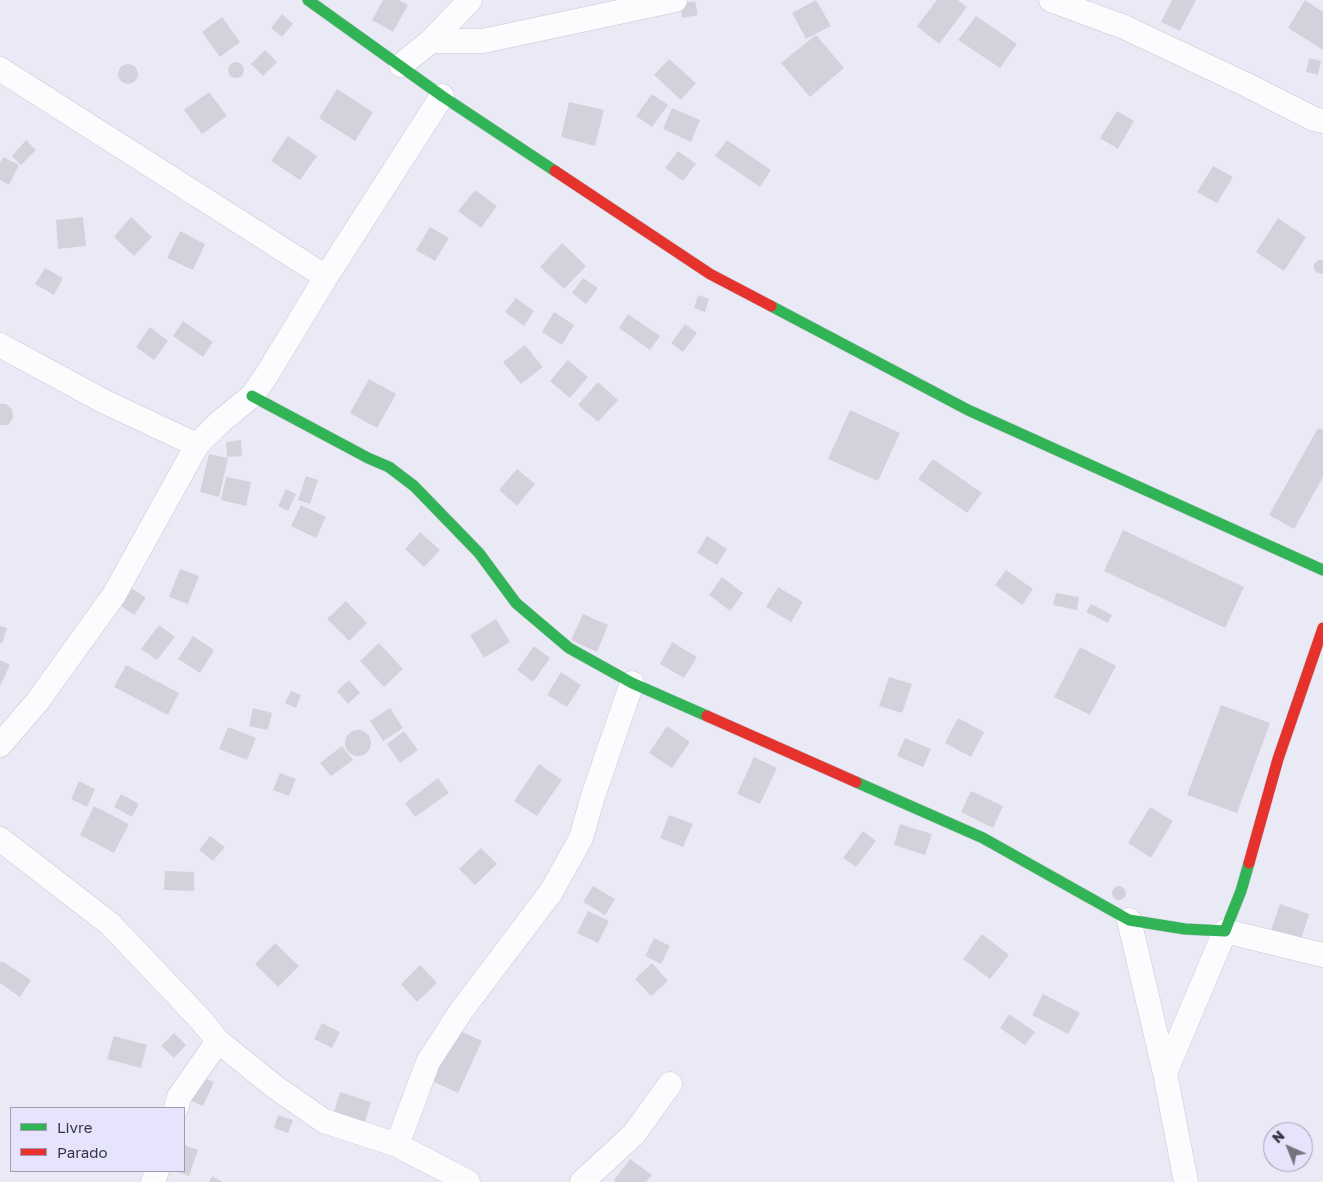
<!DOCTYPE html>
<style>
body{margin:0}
#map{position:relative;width:1323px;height:1182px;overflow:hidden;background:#eaeaf6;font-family:"Golos Text",sans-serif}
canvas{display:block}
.legend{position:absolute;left:10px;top:1107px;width:175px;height:65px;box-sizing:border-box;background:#e5e4fc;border:1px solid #9f9eb1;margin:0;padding:6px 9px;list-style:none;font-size:15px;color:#363641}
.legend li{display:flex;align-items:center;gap:10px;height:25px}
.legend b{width:25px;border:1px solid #9f9eb1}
.north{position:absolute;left:1263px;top:1122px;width:50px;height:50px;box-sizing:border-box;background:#e5e4fc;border:1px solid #9f9eb1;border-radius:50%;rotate:316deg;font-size:14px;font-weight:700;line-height:20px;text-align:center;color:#363641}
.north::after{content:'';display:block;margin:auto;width:18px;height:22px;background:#757580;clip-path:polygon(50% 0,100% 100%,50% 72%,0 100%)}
</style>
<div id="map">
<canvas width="1323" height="1182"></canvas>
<ul class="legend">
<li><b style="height:6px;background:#30b455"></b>Livre</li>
<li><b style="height:6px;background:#e5322d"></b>Parado</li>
</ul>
<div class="north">N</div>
</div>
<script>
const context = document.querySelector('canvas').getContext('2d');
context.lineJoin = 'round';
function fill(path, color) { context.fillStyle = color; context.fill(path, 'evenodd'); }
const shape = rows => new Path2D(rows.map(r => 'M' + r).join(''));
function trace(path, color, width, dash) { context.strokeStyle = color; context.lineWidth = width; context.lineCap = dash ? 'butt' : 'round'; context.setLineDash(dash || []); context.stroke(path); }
const building = shape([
 [383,0,399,0,408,5,393,32,372,20],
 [816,0,831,26,806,39,792,13],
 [937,0,958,0,967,7,939,44,917,26],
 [1172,0,1196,0,1180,31,1161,22],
 [1305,0,1323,12,1323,50,1288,28],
 [695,1,698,15,682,18,680,4],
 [282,14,293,24,282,37,271,28],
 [976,16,1017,44,1000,68,958,40],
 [222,17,240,42,220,57,202,32],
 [816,35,844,68,810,97,781,63],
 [265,50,277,62,263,76,251,64],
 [1309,58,1321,61,1318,75,1306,72],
 [669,59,696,83,681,100,654,75],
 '228 70a8 8 0 1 1 16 0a8 8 0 1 1-16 0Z',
 '118 74a10 10 0 1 1 20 0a10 10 0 1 1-20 0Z',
 [337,89,373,112,355,141,319,118],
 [209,92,227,116,202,134,184,110],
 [652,94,668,105,652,127,636,116],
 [569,102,604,110,595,146,561,137],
 [672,108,700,120,691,142,663,129],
 [1117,111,1134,121,1118,149,1100,138],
 [288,136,317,156,300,180,271,161],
 [26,140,36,150,21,165,12,156],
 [727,140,771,170,760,187,715,156],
 [678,151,696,164,683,181,665,168],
 [3,157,19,165,9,185,0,180,0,163],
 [1213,166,1233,177,1217,203,1197,192],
 [475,190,497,206,481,228,458,211],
 [83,217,86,246,58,249,56,220],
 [131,217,152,237,134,256,114,237],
 [1278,218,1306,237,1284,271,1256,252],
 [430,227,449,238,435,261,416,250],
 [180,231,205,244,193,270,167,258],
 [562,243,586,266,564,289,540,267],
 [1318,260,1323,260,1323,274,1317,273,1314,269,1314,264],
 [45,268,63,278,54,295,35,284],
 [583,278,598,288,586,304,572,293],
 [698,295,709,299,705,312,694,308],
 [516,298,534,311,524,326,505,312],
 [554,312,574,325,562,345,542,332],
 [628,314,660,336,650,350,619,328],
 [183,321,213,342,203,357,173,336],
 [685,324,697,333,683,352,671,343],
 [150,327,168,341,154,360,136,347],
 [525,345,543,367,521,384,503,362],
 [568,360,588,377,570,398,550,381],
 [369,379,396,394,377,428,350,413],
 [598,382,618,400,598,422,578,405],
 [0,404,6,404,12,409,13,418,8,425,0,425],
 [850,410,900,433,878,481,828,459],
 [1318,428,1323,430,1323,477,1294,529,1269,515],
 [241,440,242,456,227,457,226,442],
 [209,454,228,458,219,497,200,492],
 [933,459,982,493,967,513,918,479],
 [517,469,535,484,517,506,499,490],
 [306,476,318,480,310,504,298,500],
 [226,477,251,482,246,506,221,500],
 [286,489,296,494,288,511,278,506],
 [301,505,326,517,316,538,291,526],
 [1123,530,1244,587,1225,628,1104,571],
 [420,532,440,550,424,567,405,549],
 [707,536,727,549,717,565,697,553],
 [180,569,199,576,188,604,169,597],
 [1006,570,1033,589,1022,605,995,585],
 [722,577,743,593,730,611,709,595],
 [130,587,146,598,134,615,118,604],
 [778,587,803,602,791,622,766,607],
 [1056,593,1079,597,1077,610,1053,605],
 [346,601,367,623,349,641,327,619],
 [1091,604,1112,615,1108,623,1086,612],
 [583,614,608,625,597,652,571,640],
 [496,619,510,642,484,658,470,635],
 [159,625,175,637,157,660,141,649],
 [0,626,7,628,2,644,0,643],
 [193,636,214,650,200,673,178,659],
 [672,642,697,657,684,678,660,664],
 [379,643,403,669,384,687,360,661],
 [534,646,550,658,533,682,517,670],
 [1080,647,1116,666,1090,715,1054,697],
 [0,660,10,665,0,686],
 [126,665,179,693,168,715,114,687],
 [561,672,581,685,567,707,547,695],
 [889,677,912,684,902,713,879,706],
 [349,680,360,693,348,704,337,691],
 [291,691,301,695,296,708,285,703],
 [1221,705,1270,723,1237,813,1187,795],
 [253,708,272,713,268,730,249,726],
 [390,708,403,728,383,741,370,721],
 [958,718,984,732,971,757,945,743],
 [667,726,690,742,672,768,649,753],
 [228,727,256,738,247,760,219,749],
 '345 743a13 13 0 1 1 26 0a13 13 0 1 1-26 0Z',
 [404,731,418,750,400,763,387,744],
 [905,738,931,749,923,767,897,756],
 [342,746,353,760,331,776,320,763],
 [754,757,777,768,760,804,737,794],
 [539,764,562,780,537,816,514,801],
 [280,773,296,779,289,796,273,790],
 [438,778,449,793,415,817,405,803],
 [79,781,95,789,87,807,71,799],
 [971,791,1003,806,993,828,961,812],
 [121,794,139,804,132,817,114,807],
 [94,806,129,824,114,853,80,835],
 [1150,807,1173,821,1151,858,1128,843],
 [669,815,693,824,683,847,660,838],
 [900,824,932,834,925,855,894,845],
 [863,831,876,841,856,867,843,858],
 [210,836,225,847,213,861,199,850],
 [481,848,497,864,475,885,459,869],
 [165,871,194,872,194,891,164,890],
 [593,886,615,899,605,915,583,902],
 '1112 893a7 7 0 1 1 14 0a7 7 0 1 1-14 0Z',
 [1280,904,1309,914,1301,939,1271,930],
 [588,911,609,921,598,943,577,933],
 [982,934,1009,955,990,979,963,959],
 [654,938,670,946,661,964,645,956],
 [275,943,299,966,278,987,255,964],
 [2,961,31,980,20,997,0,983,0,963],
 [652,963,668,981,651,996,635,979],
 [420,965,437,983,417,1002,401,984],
 [1043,994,1080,1013,1068,1034,1032,1015],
 [1009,1014,1035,1032,1025,1045,1000,1028],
 [322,1023,340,1032,332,1048,314,1039],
 [456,1029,482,1041,458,1093,432,1081],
 [174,1033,186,1045,174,1058,161,1046],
 [114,1036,147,1045,141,1068,107,1059],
 [202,1077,214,1082,203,1106,191,1101],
 [340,1092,371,1102,364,1125,333,1115],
 [278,1115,293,1120,288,1133,274,1128],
 [184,1145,198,1150,189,1176,176,1171,184,1171],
 [630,1159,652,1175,646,1182,616,1182,614,1180],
 [212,1176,223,1182,209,1182]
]);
const street = shape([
 [1051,0,1124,27,1247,85,1314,119,1323,121],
 [431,41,483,41,675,0],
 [401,65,431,41,470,0],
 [0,69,326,277],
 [0,345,105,402,197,445],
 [0,745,37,702,114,595,197,445,221,421,252,396,266,376,326,277,442,96],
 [0,839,110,924,201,1020,218,1041,275,1087,324,1121,397,1145,468,1182],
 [1129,920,1165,1073,1186,1182],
 [1165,1073,1225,931,1323,955],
 [176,1108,179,1097,218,1041],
 [397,1145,428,1062,461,1011,551,892,581,838,593,796,632,683],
 [153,1182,157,1171],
 [582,1182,634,1134,670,1084]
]);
const fast = shape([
 [308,0,442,96,555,171],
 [771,306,968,410,1323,570],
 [252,396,368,458,389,467,414,486,479,553,516,603,569,648,632,683,707,716],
 [856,782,983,838,1129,920,1185,929,1225,931,1241,891,1249,863]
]);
const jam = shape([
 [555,171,710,274,771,306],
 [707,716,856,782],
 [1249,863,1278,759,1323,628]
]);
fill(building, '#d5d1dc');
trace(street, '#c7c7d2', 25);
trace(fast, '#c7c7d2', 12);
trace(jam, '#c7c7d2', 12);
trace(street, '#fcfcfe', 24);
trace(fast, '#30b455', 11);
trace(jam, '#e5322d', 11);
</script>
